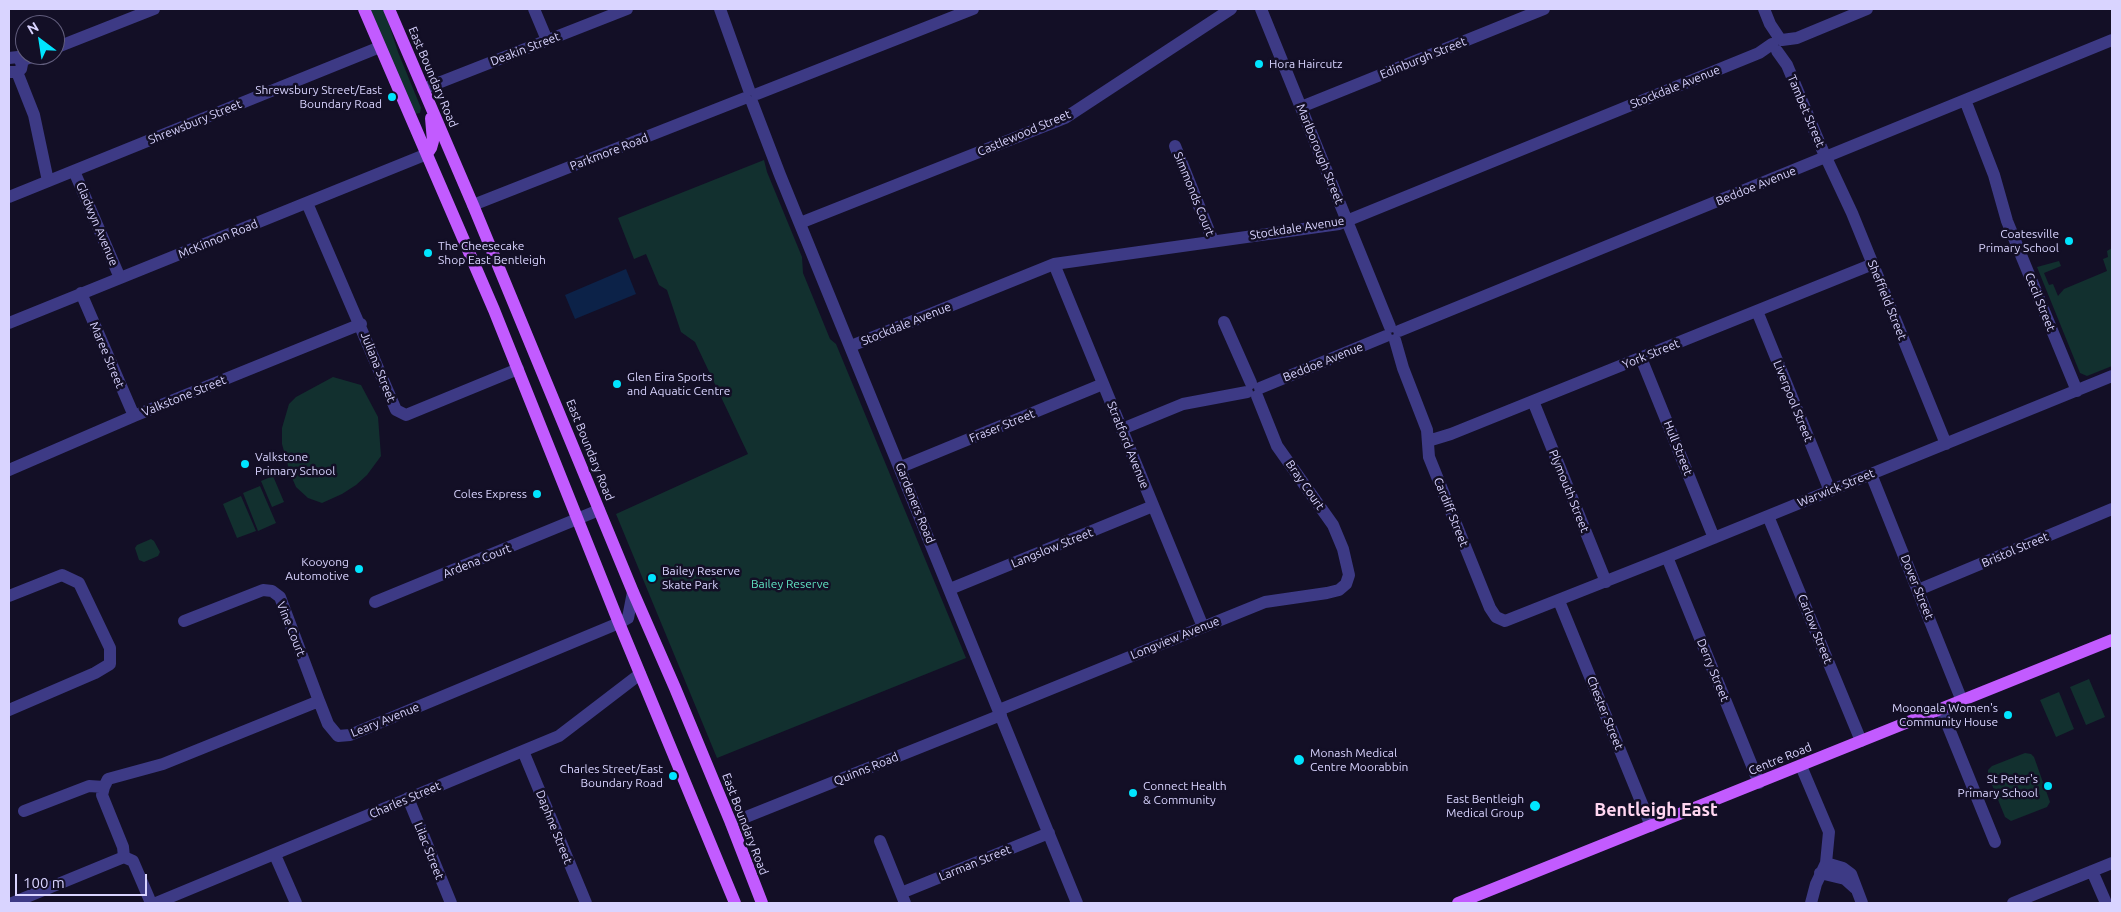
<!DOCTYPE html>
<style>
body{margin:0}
#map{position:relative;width:2121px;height:912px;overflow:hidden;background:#130f26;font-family:Ubuntu,sans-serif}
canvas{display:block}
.frame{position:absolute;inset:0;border:10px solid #d9d4ff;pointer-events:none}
.north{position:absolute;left:15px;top:15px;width:50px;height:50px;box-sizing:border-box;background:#130f26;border:1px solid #625e7d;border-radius:50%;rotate:329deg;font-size:14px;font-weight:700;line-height:20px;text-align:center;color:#d9d4ff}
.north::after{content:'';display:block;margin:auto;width:18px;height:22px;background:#00e5ff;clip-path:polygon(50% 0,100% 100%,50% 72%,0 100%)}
.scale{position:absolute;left:15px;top:874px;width:132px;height:22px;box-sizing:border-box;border:2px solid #d9d4ff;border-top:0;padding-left:6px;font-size:15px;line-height:18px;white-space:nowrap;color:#d9d4ff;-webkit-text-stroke:4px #130f26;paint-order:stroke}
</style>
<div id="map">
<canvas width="2121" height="912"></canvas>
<div class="frame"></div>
<div class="north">N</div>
<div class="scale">100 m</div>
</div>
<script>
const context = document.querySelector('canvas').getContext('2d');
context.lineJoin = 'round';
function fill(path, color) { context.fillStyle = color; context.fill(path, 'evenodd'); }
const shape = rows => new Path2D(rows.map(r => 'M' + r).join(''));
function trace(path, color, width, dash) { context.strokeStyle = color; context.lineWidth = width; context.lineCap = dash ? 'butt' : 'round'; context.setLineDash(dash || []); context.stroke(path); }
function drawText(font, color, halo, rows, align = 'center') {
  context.font = font + ' Ubuntu,sans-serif'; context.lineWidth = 5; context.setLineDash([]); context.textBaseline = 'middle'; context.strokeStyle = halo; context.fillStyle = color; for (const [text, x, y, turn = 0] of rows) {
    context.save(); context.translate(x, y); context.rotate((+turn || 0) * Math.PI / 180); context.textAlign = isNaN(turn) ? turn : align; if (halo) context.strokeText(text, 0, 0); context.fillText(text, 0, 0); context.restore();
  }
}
const green = shape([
 [368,9,384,9,398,52,421,108,420,113,415,114],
 [764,160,767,172,802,257,803,273,830,339,836,344,966,658,717,758,616,514,748,454,695,342,681,332,667,290,659,285,646,254,634,259,618,218],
 [2112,248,2112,366,2087,376,2080,373,2037,267,2059,261,2061,266,2044,273,2049,285,2053,284,2058,296,2064,289,2107,271,2103,259,2108,257,2107,251],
 [333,377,361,385,378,417,381,456,367,475,356,485,342,494,322,503,308,498,296,487,290,473,282,444,282,428,289,404,296,397],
 [273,476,284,502,272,507,261,481],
 [260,486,276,523,258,531,243,493],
 [241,496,256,531,237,538,223,504],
 [151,539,154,541,160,552,158,556,144,562,139,560,135,548,137,545],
 [2089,679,2105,717,2086,725,2070,687],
 [2059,692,2074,729,2056,737,2040,700],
 [2025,753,2031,754,2034,757,2050,802,2047,807,2011,821,2005,817,1988,775,1988,770,1992,766]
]);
const water = shape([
 [626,269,636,294,575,319,565,295]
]);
const minor = shape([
 [534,9,547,40],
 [720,9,749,90],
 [1261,9,1390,327],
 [1764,9,1770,24,1780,39],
 [1782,40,1797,38,1867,9],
 [55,48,154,9],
 [1777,51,1787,65,1822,149,1852,213,1946,444],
 [9,58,18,57,22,64,21,69,17,72,10,72],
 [21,61,37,55],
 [17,72,34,115,48,181],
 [423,89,627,9],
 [757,94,973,9],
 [1965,100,1994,175,2007,221,2077,391],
 [752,102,780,175,1077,903],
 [1301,107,1544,9],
 [1175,146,1213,241],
 [74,171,120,278],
 [9,197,380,47],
 [307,203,396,410,406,415,518,369],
 [473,205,745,98],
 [800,223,1065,118,1231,9],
 [1054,264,1203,627],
 [81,293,134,416],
 [1757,311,1830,491],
 [1224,322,1251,383],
 [9,323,427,154],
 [1399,331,2112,40],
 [1395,340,1403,368,1427,430,1429,457,1490,608,1496,617,1505,621,1667,557,2112,376],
 [851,346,1054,264,1339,224,1759,53,1772,44],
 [1641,358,1714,538],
 [1260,388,1386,336],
 [1533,401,1606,582],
 [1122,429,1183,404,1247,392],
 [1428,441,1451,434,1873,264],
 [901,467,1103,384],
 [9,470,134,416,361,324],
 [1871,474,1962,701],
 [1768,516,1861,741],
 [1667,557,1759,783],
 [950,589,1153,506],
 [1918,590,2112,509],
 [9,596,62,575,79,583,110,648,110,664,95,673,9,710],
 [1559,601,1651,826],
 [375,602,599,510],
 [184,621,263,590,272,591,280,597,319,701],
 [1941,709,1995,842],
 [999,710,1265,602,1327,593,1339,590,1346,584,1349,575,1343,549,1333,525,1277,446,1257,396],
 [523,751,586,903],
 [1801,766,1829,832,1826,863,1816,884,1811,903],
 [104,787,102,795,123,847,124,857,133,861,151,903],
 [408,798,451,903],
 [24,811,89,786,104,787,108,779,163,764,319,701,328,724,338,736,350,735,619,623,628,618,633,592],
 [731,823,1001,715],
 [880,841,905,903],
 [275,855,296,903],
 [1826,863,1843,868,1851,874,1862,903],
 [2092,871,2106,903],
 [1820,873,1845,879,1855,888],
 [901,893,1049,833],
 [12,903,124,857],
 [156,903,559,736,640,674],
 [2013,903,2112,863]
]);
const major = shape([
 [364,9,494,310,619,623,735,903],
 [389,9,473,205,633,592,675,688,731,823,762,903],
 [427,154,431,148,433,141,431,118],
 [1458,903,2112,640]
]);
const markers = [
 [1259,64,5,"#00e5ff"],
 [392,97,5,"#00e5ff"],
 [2069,241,5,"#00e5ff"],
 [428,253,5,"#00e5ff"],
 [617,384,5,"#00e5ff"],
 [245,464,5,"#00e5ff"],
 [537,494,5,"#00e5ff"],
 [359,569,5,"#00e5ff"],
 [652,578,5,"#00e5ff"],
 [2008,715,5,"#00e5ff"],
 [1299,760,6,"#00e5ff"],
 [673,776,5,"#00e5ff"],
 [2048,786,5,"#00e5ff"],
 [1133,793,5,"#00e5ff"],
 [1535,806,6,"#00e5ff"]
];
const streetNames = [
 ["Deakin Street",525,49,-21],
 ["Edinburgh Street",1423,58,-22],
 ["East Boundary Road",433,77,67],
 ["Stockdale Avenue",1675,87,-22],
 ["Tambet Street",1806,111,67],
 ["Shrewsbury Street",195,122,-22],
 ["Castlewood Street",1024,133,-23],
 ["Parkmore Road",609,152,-21],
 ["Marlborough Street",1320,154,68],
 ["Beddoe Avenue",1756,186,-22],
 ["Simmonds Court",1194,194,68],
 ["Gladwyn Avenue",97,224,67],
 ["Stockdale Avenue",1297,228,-9],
 ["McKinnon Road",218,239,-22],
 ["Sheffield Street",1887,300,68],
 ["Cecil Street",2040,302,68],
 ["Stockdale Avenue",906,324,-22],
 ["York Street",1651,354,-22],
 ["Maree Street",107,355,67],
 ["Beddoe Avenue",1323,362,-22],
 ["Juliana Street",378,367,68],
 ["Valkstone Street",184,396,-22],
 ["Liverpool Street",1793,401,68],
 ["Fraser Street",1002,426,-22],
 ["Stratford Avenue",1128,445,68],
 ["Hull Street",1678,448,68],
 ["East Boundary Road",590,450,68],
 ["Bray Court",1305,485,55],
 ["Warwick Street",1836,488,-22],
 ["Plymouth Street",1569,491,68],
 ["Gardeners Road",915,503,68],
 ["Cardiff Street",1451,512,68],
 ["Langslow Street",1052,548,-22],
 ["Bristol Street",2015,550,-23],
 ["Ardena Court",477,561,-22],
 ["Dover Street",1917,587,68],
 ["Vine Court",291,629,68],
 ["Carlow Street",1815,629,68],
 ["Longview Avenue",1175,638,-22],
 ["Derry Street",1713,670,68],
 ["Chester Street",1605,713,68],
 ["Leary Avenue",385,720,-22],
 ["Centre Road",1780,759,-22],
 ["Quinns Road",866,769,-22],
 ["Charles Street",405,800,-23],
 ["East Boundary Road",745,824,69],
 ["Daphne Street",554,827,68],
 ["Lilac Street",429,851,68],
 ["Larman Street",975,863,-22]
];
const poiNames = [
 ["Hora Haircutz",1269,64,"left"],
 ["Shrewsbury Street/East",382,90],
 ["Boundary Road",382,104],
 ["Coatesville",2059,234],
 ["Primary School",2059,248],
 ["The Cheesecake",438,246,"left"],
 ["Shop East Bentleigh",438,260,"left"],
 ["Glen Eira Sports",627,377,"left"],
 ["and Aquatic Centre",627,391,"left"],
 ["Valkstone",255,457,"left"],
 ["Primary School",255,471,"left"],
 ["Coles Express",527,494],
 ["Kooyong",349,562],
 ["Automotive",349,576],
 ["Bailey Reserve",662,571,"left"],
 ["Skate Park",662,585,"left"],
 ["Moongala Women's",1998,708],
 ["Community House",1998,722],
 ["Monash Medical",1310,753,"left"],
 ["Centre Moorabbin",1310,767,"left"],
 ["Charles Street/East",663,769],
 ["Boundary Road",663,783],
 ["St Peter's",2038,779],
 ["Primary School",2038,793],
 ["Connect Health",1143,786,"left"],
 ["& Community",1143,800,"left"],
 ["East Bentleigh",1524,799],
 ["Medical Group",1524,813]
];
const parkNames = [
 ["Bailey Reserve",790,584]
];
const districtNames = [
 ["Bentleigh East",1656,810]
];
fill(green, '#12302f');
fill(water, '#0c2248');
trace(minor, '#3d3a85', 12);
trace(major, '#c25bff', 12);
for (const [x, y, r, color] of markers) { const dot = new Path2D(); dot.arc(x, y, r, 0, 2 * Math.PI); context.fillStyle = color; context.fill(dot); trace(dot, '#130f26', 2); }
drawText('12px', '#d9d4ff', '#130f26', streetNames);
drawText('12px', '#d9d4ff', '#130f26', poiNames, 'right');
drawText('12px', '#5fe0c0', '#130f26', parkNames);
drawText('bold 18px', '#ffd6f0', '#130f26', districtNames);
</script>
